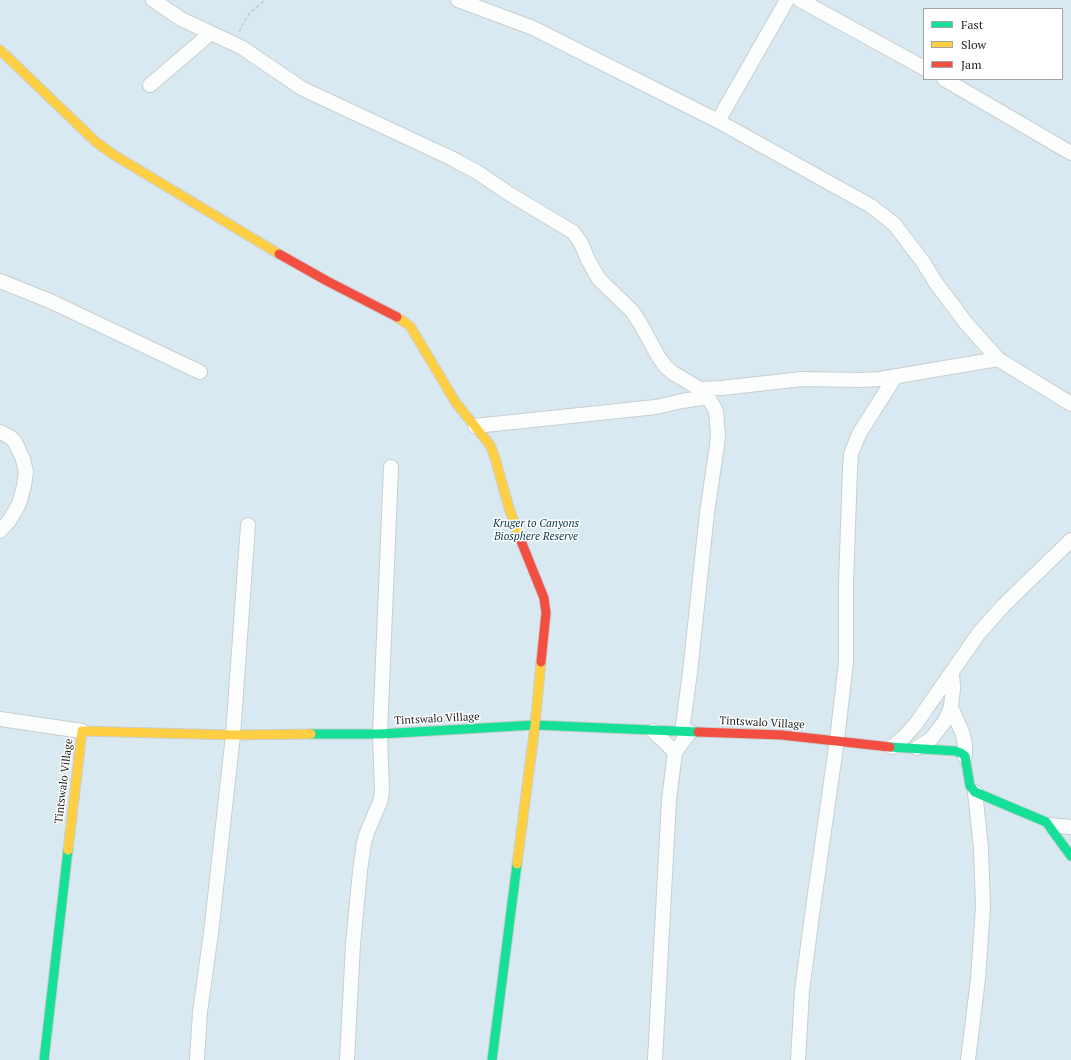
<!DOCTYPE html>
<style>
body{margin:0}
#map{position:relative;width:1071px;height:1060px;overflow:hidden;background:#ecf0f2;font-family:"PT Serif",serif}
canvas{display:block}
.legend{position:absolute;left:923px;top:8px;width:140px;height:72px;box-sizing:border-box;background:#fff;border:1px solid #a4a5a5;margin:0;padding:5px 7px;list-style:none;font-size:12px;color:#1c1e1f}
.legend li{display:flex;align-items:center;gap:8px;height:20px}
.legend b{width:20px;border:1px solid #a4a5a5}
</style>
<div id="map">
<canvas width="1071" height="1060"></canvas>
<ul class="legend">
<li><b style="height:5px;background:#16e098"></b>Fast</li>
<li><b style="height:5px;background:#ffcf43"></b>Slow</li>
<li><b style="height:5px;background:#f24e42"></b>Jam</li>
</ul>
</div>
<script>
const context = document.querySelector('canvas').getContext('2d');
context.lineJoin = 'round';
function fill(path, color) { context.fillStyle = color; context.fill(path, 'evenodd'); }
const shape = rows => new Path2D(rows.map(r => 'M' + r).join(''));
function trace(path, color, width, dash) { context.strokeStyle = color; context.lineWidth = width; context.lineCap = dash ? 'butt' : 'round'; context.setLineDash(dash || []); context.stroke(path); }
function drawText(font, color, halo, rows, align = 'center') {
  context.font = font + ' "PT Serif",serif'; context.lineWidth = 3; context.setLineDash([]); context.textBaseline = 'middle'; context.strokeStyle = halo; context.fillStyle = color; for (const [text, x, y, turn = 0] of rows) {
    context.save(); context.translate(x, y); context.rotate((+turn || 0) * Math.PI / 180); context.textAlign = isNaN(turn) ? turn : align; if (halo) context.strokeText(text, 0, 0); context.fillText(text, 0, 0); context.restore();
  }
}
const green = shape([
 [0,0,1071,0,1071,1060,0,1060],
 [924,9,1062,9,1062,79,924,79]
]);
const path = shape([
 [239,32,243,24,250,13,265,0]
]);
const street = shape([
 [153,0,181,19,241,47,303,89,451,158,477,172,508,193,573,232,581,243,588,260,599,279,632,311,640,323,658,356,665,366,673,373,700,389,708,397,716,411,718,434,717,445,707,513,690,672,682,732],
 [458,0,533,28,718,121,871,206,894,224,923,262,936,283,966,323,998,359,1071,404],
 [800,0,924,68],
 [944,79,1071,153],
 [150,85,211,33],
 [718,121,787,0],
 [0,281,50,301,200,372],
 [700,389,722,388,802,379,860,380,880,379,998,359],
 [475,426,656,407,682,401,708,397],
 [0,432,10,437,15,442,23,459,26,472,24,486,19,504,9,521,0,531],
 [951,707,962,732,965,744,965,756],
 [0,719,82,731],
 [653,731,675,752],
 [892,747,904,737,915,725,979,633,1003,606,1071,540],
 [917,748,931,739,945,721,951,707,953,688,952,673],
 [1050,825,1071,827],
 [197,1060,200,1012,211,933,233,735,248,525],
 [347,1060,353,944,360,871,364,842,368,830,380,802,382,792,380,734,391,467],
 [655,1060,669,800,675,752,690,732],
 [798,1060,802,991,812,915,837,740,846,662,846,584,850,469,851,454,859,434,895,377],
 [968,1060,978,979,983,907,981,848,975,792]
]);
const fast = shape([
 [311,734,380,734,535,725,698,732],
 [890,747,955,751,961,753,965,756,970,786,975,792,1046,822,1071,856],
 [44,1060,68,850],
 [492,1060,517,864]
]);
const slow = shape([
 [0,50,96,142,114,155,279,254],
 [397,317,410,326,456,403,490,445,495,458,509,508,521,541],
 [68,850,82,731,233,735,311,734],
 [517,864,535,725,541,662]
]);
const jam = shape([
 [279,254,327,281,397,317],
 [521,541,544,598,546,613,541,662],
 [698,732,782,735,890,747]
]);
const parkNames = [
 ["Kruger to Canyons",536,524],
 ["Biosphere Reserve",536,537]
];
const streetNames = [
 ["Tintswalo Village",437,719,-3],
 ["Tintswalo Village",762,723,3],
 ["Tintswalo Village",64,781,-83]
];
fill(green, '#d9e9f2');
trace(street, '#cacecf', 16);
trace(fast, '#cacecf', 11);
trace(slow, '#cacecf', 11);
trace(jam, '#cacecf', 11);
trace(path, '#cdcece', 2, [4, 2]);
trace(street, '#fcfdfd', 14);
trace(fast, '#16e098', 9);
trace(slow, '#ffcf43', 9);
trace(jam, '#f24e42', 9);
drawText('italic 11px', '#09394b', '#fff', parkNames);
drawText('11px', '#1c1e1f', '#fff', streetNames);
</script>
